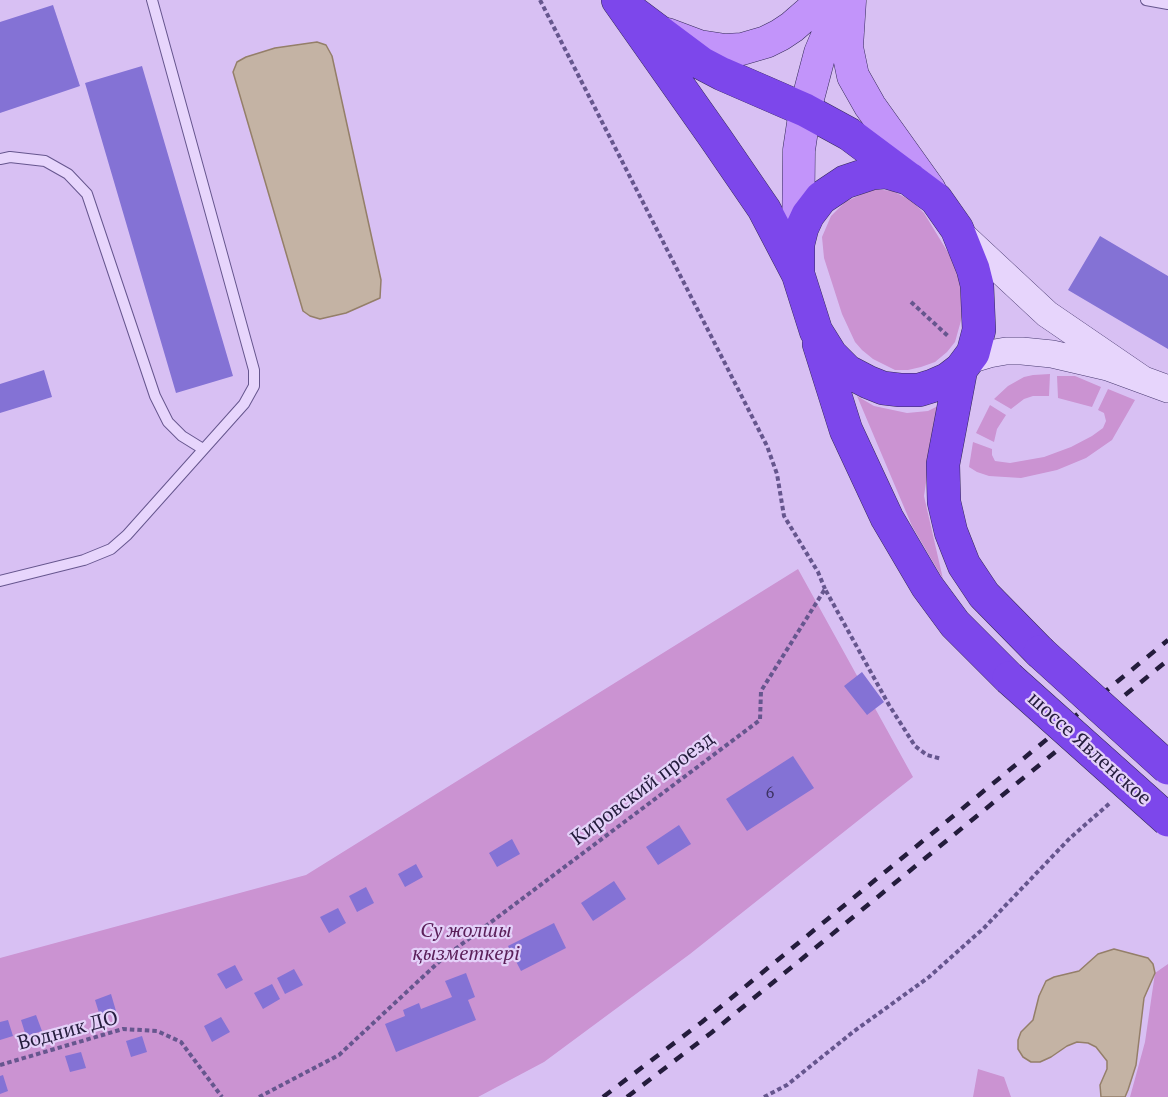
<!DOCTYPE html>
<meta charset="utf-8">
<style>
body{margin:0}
canvas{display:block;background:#d8c0f3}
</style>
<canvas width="1168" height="1097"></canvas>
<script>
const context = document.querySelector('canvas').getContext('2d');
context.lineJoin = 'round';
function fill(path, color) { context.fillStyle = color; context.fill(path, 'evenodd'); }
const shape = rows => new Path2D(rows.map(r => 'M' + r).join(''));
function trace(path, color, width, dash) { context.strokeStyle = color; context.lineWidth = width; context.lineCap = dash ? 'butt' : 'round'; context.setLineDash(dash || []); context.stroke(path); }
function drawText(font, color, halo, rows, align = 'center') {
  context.font = font + ' "PT Serif",serif'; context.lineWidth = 4.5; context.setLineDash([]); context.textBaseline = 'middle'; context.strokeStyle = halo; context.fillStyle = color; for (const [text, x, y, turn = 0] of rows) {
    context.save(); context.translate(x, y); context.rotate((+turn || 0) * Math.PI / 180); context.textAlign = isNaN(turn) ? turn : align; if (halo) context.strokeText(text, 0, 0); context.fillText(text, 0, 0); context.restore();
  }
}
const green = shape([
 [873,189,893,191,912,201,924,213,952,259,960,277,962,317,955,342,947,352,935,362,921,367,908,370,895,370,873,359,862,350,855,342,842,314,824,258,822,237,831,216,845,202],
 [1050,374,1049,396,1033,396,1024,399,1011,409,994,399,1008,386,1024,377,1033,375],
 [1057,376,1075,376,1101,387,1092,407,1058,398],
 [1108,389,1135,400,1112,440,1086,458,1057,470,1021,478,989,476,977,472,969,467,973,442,992,449,992,455,995,461,1010,463,1044,457,1071,447,1092,436,1103,428,1106,421,1104,413,1098,410],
 [857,396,874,406,907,413,928,411,944,403,931,449,924,496,943,579,912,526],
 [990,405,1006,415,997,429,994,442,976,433],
 [798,569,913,777,690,954,544,1062,478,1097,0,1097,0,958,306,875],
 [1168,964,1168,1097,1130,1097,1145,1042,1155,973],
 [978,1069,1004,1077,1011,1097,973,1097]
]);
const water = shape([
 [317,42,326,45,332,56,381,280,380,298,346,313,320,319,310,316,303,311,233,72,237,62,246,57,275,48,317,42],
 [1114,949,1148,958,1153,964,1155,973,1144,998,1136,1065,1128,1090,1125,1097,1101,1097,1100,1085,1107,1069,1107,1061,1096,1047,1088,1043,1077,1042,1067,1046,1051,1057,1040,1062,1031,1062,1023,1057,1018,1049,1018,1040,1021,1032,1033,1020,1039,996,1046,981,1054,977,1079,971,1098,954,1114,949]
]);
const building = shape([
 [53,5,80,86,0,113,0,22],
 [142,66,233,376,176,393,85,83],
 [1100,236,1168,276,1168,349,1068,290],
 [44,370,52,397,0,413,0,384],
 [862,672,884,702,867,715,844,686],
 [793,756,814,788,747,831,726,799],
 [679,825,691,844,658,865,646,847],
 [512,839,520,854,497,867,489,853],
 [416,864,423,877,405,887,398,874],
 [614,881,626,899,593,921,581,903],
 [366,887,374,903,357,912,349,896],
 [338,908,346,923,329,933,320,917],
 [554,923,566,948,521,971,508,946],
 [235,965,243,980,226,989,217,974],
 [294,969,303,985,285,994,277,978],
 [466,973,475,997,468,1000,476,1020,396,1052,385,1024,405,1016,403,1010,419,1003,421,1009,452,997,445,981],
 [272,984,280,999,263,1009,254,993],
 [111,994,116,1011,100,1016,95,1000],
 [36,1015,42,1031,26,1036,21,1020],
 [221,1017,230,1032,212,1042,204,1026],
 [8,1020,13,1036,0,1040,0,1022],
 [142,1036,147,1052,131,1057,126,1041],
 [81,1052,86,1068,70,1072,65,1056],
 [3,1075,8,1091,0,1094,0,1076]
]);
const path = shape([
 [540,0,767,446,777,474,784,516,818,572,825,589],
 [911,302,948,336],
 [0,1065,123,1029,157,1031,181,1042,222,1097],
 [259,1097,339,1055,442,959,760,720,761,691,825,589,889,705,915,746,927,755,942,759],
 [764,1097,787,1085,853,1032,929,977,984,928,1070,838,1110,803]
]);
const lane = shape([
 [1146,0,1168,4],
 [0,159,10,157,45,161,68,174,87,194,155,396,168,422,182,436,203,449],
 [0,581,84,560,111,549,127,535,244,404,254,386,254,370,152,0]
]);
const secondary = shape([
 [959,232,1047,314,1142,379],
 [969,360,989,354,1006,351,1022,351,1052,354,1108,367,1168,389]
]);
const primary = shape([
 [850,1,847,47,853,76,870,106,930,190],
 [667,34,699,46,725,50,742,49,766,42,780,35,792,27,823,0],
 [798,244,799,150,805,110,820,53,842,0]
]);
const highway = shape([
 [618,0,716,139,764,209,798,274,816,331,831,355,847,371,868,382,883,388,900,390,919,390,932,386,948,379,961,369,973,353,979,330,977,285,973,269,957,229,936,199,849,134,805,110,722,74,701,63,622,4],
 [798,274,798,244,802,228,808,215,821,198,845,182,872,173,886,172,910,179],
 [819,344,846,430,887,518,927,586,955,624,1009,678],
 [961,369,943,464,944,502,951,532,964,565,984,595,1040,652]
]);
const rail = shape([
 [603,1097,702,1022,1168,640],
 [627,1097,711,1033,1168,660]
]);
const highwayBridge = shape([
 [1040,652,1168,768],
 [1009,678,1168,820]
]);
const numberNames = [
 ["6",770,793]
];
const streetNames = [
 ["шоссе Явленское",1089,749,42],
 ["Кировский проезд",643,789,-37],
 ["Водник ДО",68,1031,-15]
];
const parkNames = [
 ["Су жолшы",466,931],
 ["қызметкері",466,954]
];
fill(green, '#cb93d2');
fill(water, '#c4b3a4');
trace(water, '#947f69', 1.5);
fill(building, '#8472d5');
trace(lane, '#66568e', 12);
trace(secondary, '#483970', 28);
trace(primary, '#362b5b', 33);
trace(highway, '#362b5b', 34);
trace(path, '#66568e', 4, [4.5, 3]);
trace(lane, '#e7d5fc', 10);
trace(secondary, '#e7d5fc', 27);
trace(primary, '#c294fa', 32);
trace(highway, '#7d47eb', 33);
trace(rail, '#241c3c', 4.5, [10, 10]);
trace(highwayBridge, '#362b5b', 34, []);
trace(highwayBridge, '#7d47eb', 33);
drawText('16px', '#3c3262', null, numberNames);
drawText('20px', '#241c3c', '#e4d1f9', streetNames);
drawText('italic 20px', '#5b205a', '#e4d1f9', parkNames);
</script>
